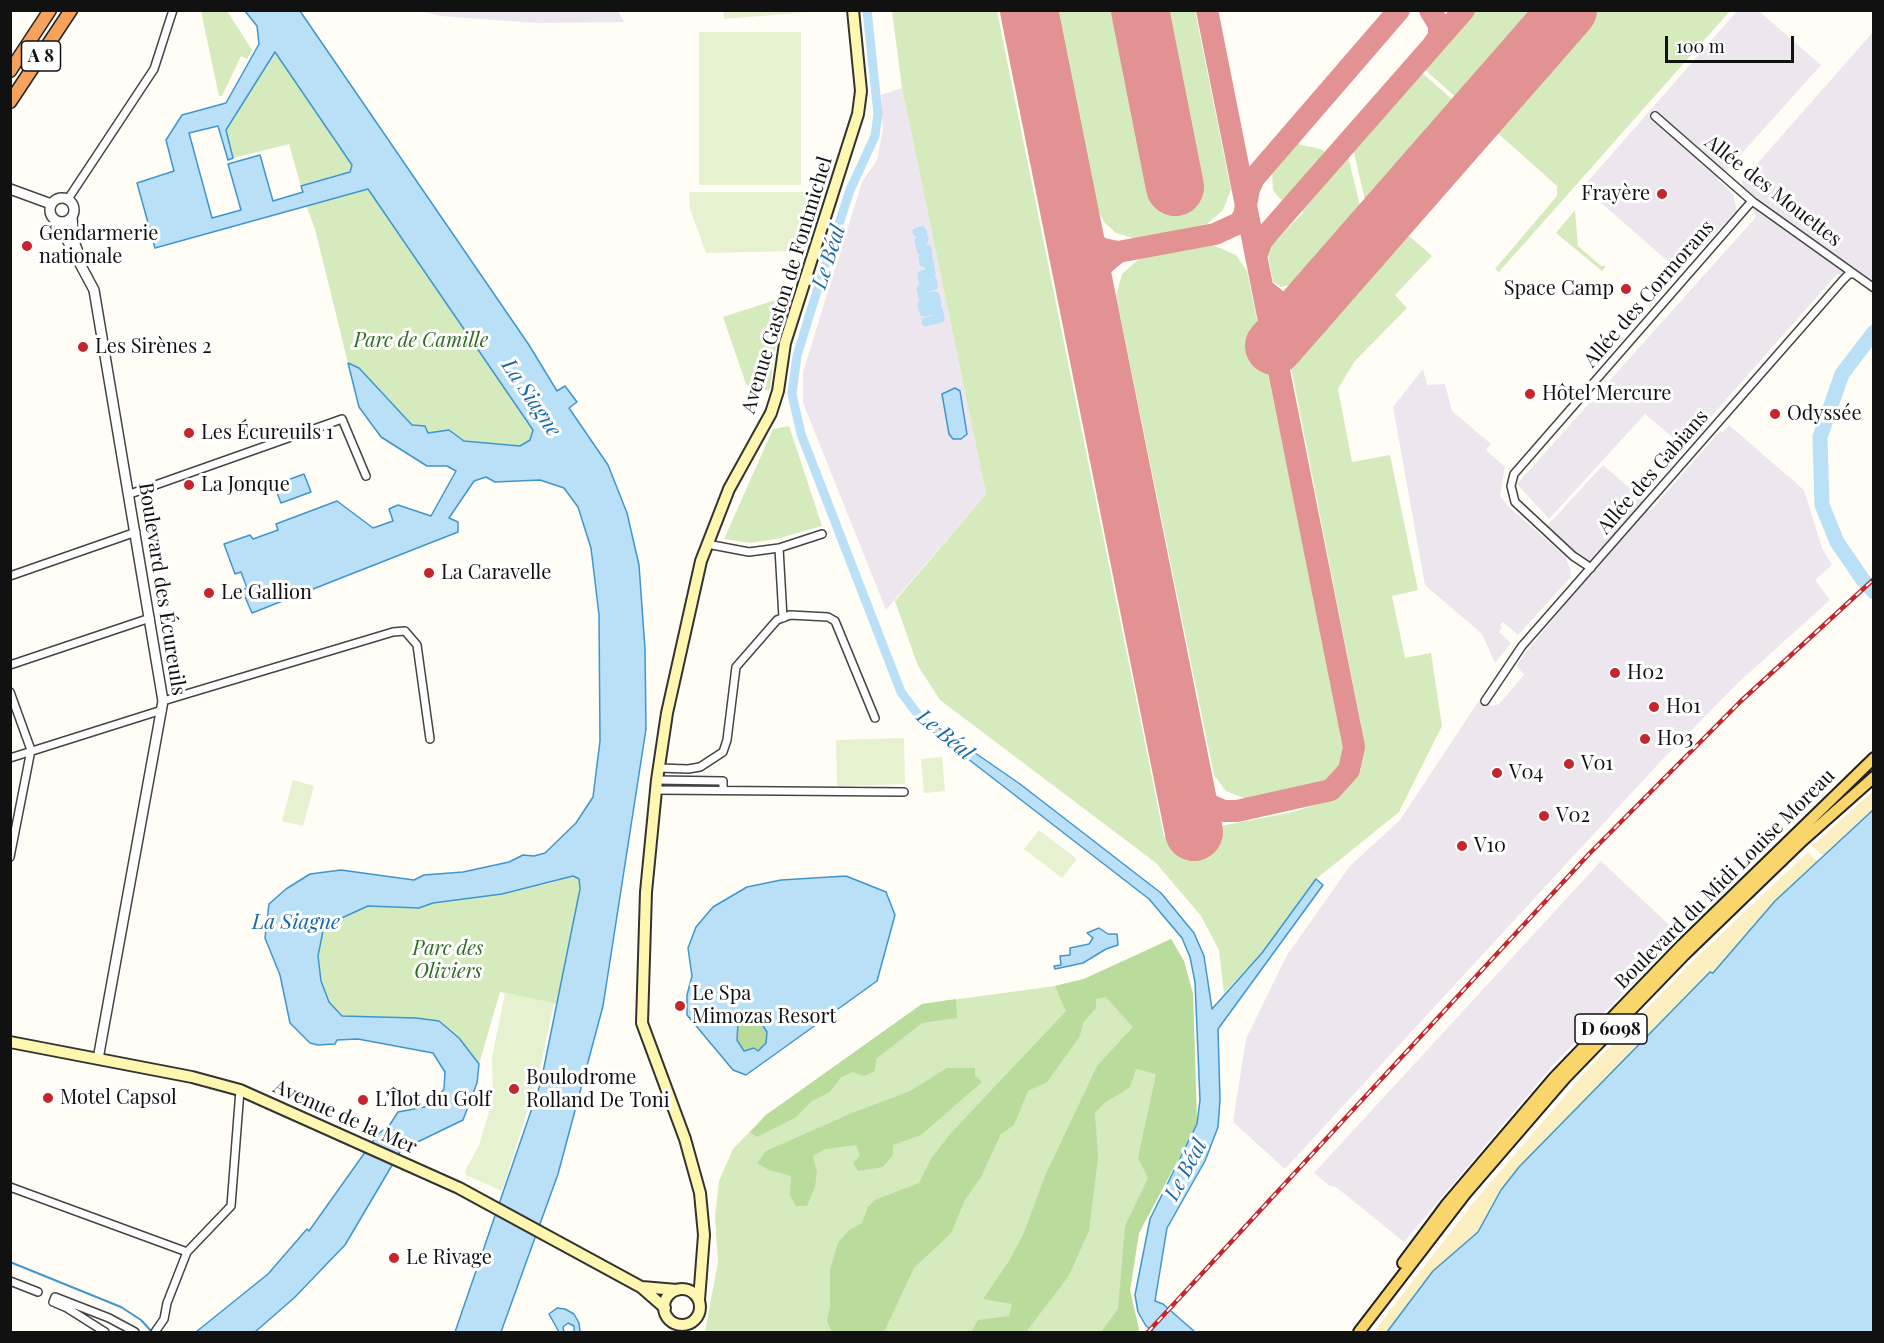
<!DOCTYPE html>
<meta charset="utf-8">
<style>
body{margin:0}
#map{position:relative;width:1884px;height:1343px;overflow:hidden;background:#fffdf5;font-family:"Playfair Display",serif}
canvas{display:block}
.frame{position:absolute;inset:0;border:12px solid #111;pointer-events:none}
.scale{position:absolute;left:1665px;top:36px;width:129px;height:27px;box-sizing:border-box;border:3px solid #111;border-top:0;padding-left:8px;font-size:18px;line-height:21px;white-space:nowrap;color:#111;-webkit-text-stroke:4px #fff;paint-order:stroke}
</style>
<div id="map">
<canvas width="1884" height="1343"></canvas>
<div class="frame"></div>
<div class="scale">100 m</div>
</div>
<script>
const context = document.querySelector('canvas').getContext('2d');
context.lineJoin = 'round';
function fill(path, color) { context.fillStyle = color; context.fill(path, 'evenodd'); }
const shape = rows => new Path2D(rows.map(r => 'M' + r).join(''));
function trace(path, color, width, dash) { context.strokeStyle = color; context.lineWidth = width; context.lineCap = dash ? 'butt' : 'round'; context.setLineDash(dash || []); context.stroke(path); }
function drawText(font, color, halo, rows, align = 'center') {
  context.font = font + ' "Playfair Display",serif'; context.lineWidth = 6; context.setLineDash([]); context.textBaseline = 'middle'; context.strokeStyle = halo; context.fillStyle = color; for (const [text, x, y, turn = 0] of rows) {
    context.save(); context.translate(x, y); context.rotate((+turn || 0) * Math.PI / 180); context.textAlign = isNaN(turn) ? turn : align; if (halo) context.strokeText(text, 0, 0); context.fillText(text, 0, 0); context.restore();
  }
}
const industrial = shape([
 [421,11,618,11,624,22,536,23,441,16],
 [1737,11,1759,11,1821,65,1718,180,1733,194,1737,211,1679,271,1583,187],
 [1873,32,1873,282,1837,274,1684,447,1645,414,1549,519,1517,484,1756,217,1741,182],
 [902,88,986,494,886,610,803,403,803,372,862,182,877,160,883,129,881,95],
 [1423,369,1427,385,1445,384,1452,411,1491,444,1486,450,1505,467,1500,496,1509,507,1565,556,1571,571,1570,578,1518,635,1503,622,1500,625,1502,628,1499,632,1511,643,1495,663,1482,634,1425,585,1393,407],
 [1729,425,1804,490,1822,548,1832,565,1815,580,1830,600,1739,682,1661,761,1285,1169,1233,1122,1246,1039,1287,955,1350,866,1400,820,1480,699,1492,706,1499,704,1524,675,1516,665,1594,569,1547,526,1603,465,1640,497,1650,511,1720,431,1723,432],
 [1601,861,1680,935,1552,1066,1404,1242,1336,1187,1330,1186,1314,1173]
]);
const green = shape([
 [1472,10,1538,11,1459,100,1422,67],
 [201,11,227,11,252,50,247,59,241,56,222,96,219,96],
 [892,11,997,11,1164,837,1293,812,1337,798,1361,770,1361,726,1291,367,1293,357,1307,339,1399,234,1407,234,1432,256,1395,295,1407,308,1354,362,1338,389,1352,462,1390,455,1418,590,1392,596,1405,658,1431,653,1442,726,1399,812,1316,879,1262,953,1224,993,1219,950,1201,916,1156,863,940,700,918,666,895,601,986,494,902,88],
 [1058,11,1195,11,1231,190,1223,210,1207,224,1136,239,1116,233,1105,223,1098,211],
 [1593,11,1730,11,1499,272,1495,269,1557,196,1557,186,1491,127],
 [275,52,352,165,350,172,301,186,289,144,233,158,226,130],
 [1419,70,1456,103,1366,205,1353,148],
 [1294,143,1324,150,1325,158,1287,201,1280,199,1273,190,1272,171],
 [1347,152,1361,210,1300,282,1281,287,1273,282,1267,249,1303,213,1303,202],
 [368,189,533,430,530,440,521,446,507,446,464,441,449,430,428,433,412,425,359,369,348,363,315,229,306,205],
 [1575,210,1578,246,1601,266,1606,266,1602,271,1556,233],
 [1213,245,1236,255,1247,271,1343,741,1341,763,1323,785,1246,799,1226,791,1214,775,1116,296,1122,274,1139,259],
 [791,295,774,354,770,390,755,391,746,384,723,317],
 [789,426,822,526,776,539,750,543,724,539,773,429],
 [568,876,579,879,580,889,557,1004,500,992,479,1064,459,1038,416,1018,342,1017,329,1002,321,981,318,956,324,926,337,918,368,906,419,908,433,903,502,894,555,882],
 [1171,939,1184,961,1193,994,1197,1124,1139,1233,1130,1290,1139,1330,1137,1332,705,1332,718,1262,715,1217,719,1181,733,1149,766,1115,922,1004,1055,986,1084,979]
]);
const forest = shape([
 [1171,939,1184,961,1193,994,1197,1124,1139,1233,1130,1290,1139,1330,1137,1332,1101,1332,1118,1309,1125,1226,1148,1178,1138,1158,1156,1074,1136,1069,1130,1087,1103,1104,1095,1113,1098,1158,1089,1231,1068,1277,1026,1332,971,1332,978,1320,1009,1316,1012,1304,983,1299,1009,1261,1023,1235,1045,1176,1097,1066,1133,1027,1106,997,1096,999,1096,1008,1083,1023,1080,1036,1047,1082,1028,1091,1014,1125,1001,1134,981,1177,965,1200,951,1233,914,1268,884,1332,832,1332,827,1321,830,1307,830,1270,838,1243,849,1230,862,1223,868,1207,875,1200,919,1183,932,1157,952,1132,1066,1011,1055,986,1084,979],
 [956,999,957,1018,922,1023,876,1059,875,1071,864,1076,853,1072,841,1077,830,1092,812,1101,795,1118,757,1137,750,1132,766,1115,922,1004],
 [748,1014,758,1018,767,1032,766,1043,758,1051,754,1048,745,1051,737,1040,738,1023],
 [947,1068,975,1068,975,1075,982,1082,921,1135,893,1145,893,1155,883,1167,858,1171,853,1163,860,1156,856,1145,825,1149,813,1156,817,1172,815,1187,807,1206,796,1206,790,1195,791,1176,769,1170,757,1163,766,1151,852,1113,910,1091]
]);
const sand = shape([
 [1873,791,1873,810,1824,857,1812,846],
 [1808,852,1818,862,1775,901,1713,973,1710,972,1519,1167,1501,1190,1478,1232,1433,1271,1387,1332,1379,1332,1376,1329,1474,1202,1589,1068,1693,961]
]);
const pitch = shape([
 [822,11,724,19,723,11,822,10],
 [699,32,801,32,801,185,699,185],
 [689,192,813,192,797,251,706,253,690,209],
 [904,738,905,784,837,786,836,740],
 [942,757,945,791,924,793,921,759],
 [293,780,314,786,303,826,282,821],
 [1039,830,1077,859,1062,878,1024,849],
 [505,993,554,1003,539,1073,502,1191,466,1175,465,1171,479,1145,493,1099,492,1058]
]);
const water = shape([
 [245,11,300,11,529,345,557,391,565,386,577,402,569,408,608,465,627,513,639,565,645,649,646,729,603,1006,558,1174,501,1332,455,1332,541,1082,580,889,579,879,573,876,502,894,433,903,419,908,368,906,324,926,318,956,321,981,329,1002,342,1016,416,1018,439,1021,459,1038,479,1064,477,1083,463,1120,401,1150,345,1245,294,1298,255,1332,196,1332,268,1274,307,1229,309,1231,378,1134,389,1126,398,1112,430,1106,444,1089,445,1072,433,1053,358,1039,337,1040,335,1044,318,1045,310,1043,290,1023,280,975,265,938,269,904,286,889,310,874,341,870,414,880,424,875,463,872,509,862,523,855,534,856,545,853,576,823,593,797,600,741,599,615,591,548,578,507,564,488,540,480,495,482,486,477,474,481,449,518,458,522,458,532,252,613,242,590,247,588,241,572,235,574,224,544,250,535,253,539,278,530,276,524,337,501,373,528,393,521,389,509,398,505,431,516,456,471,447,466,427,466,381,437,359,407,348,363,359,368,412,425,425,426,428,433,449,430,464,441,520,446,530,440,533,430,368,189,155,248,137,183,174,171,166,140,182,115,226,103,259,44,257,26,245,11],
 [275,52,352,165,350,172,301,186,303,192,273,201,260,155,228,164,241,210,212,218,189,133,218,126,228,160,233,158,226,130,275,52],
 [955,388,960,391,967,434,961,439,953,439,949,434,942,394,955,388],
 [304,474,311,492,281,503,274,485,304,474],
 [926,719,1020,784,1161,893,1194,933,1204,956,1212,1009,1262,953,1316,879,1323,885,1218,1029,1220,1100,1218,1127,1205,1161,1167,1228,1155,1301,1163,1304,1195,1332,1154,1332,1146,1326,1138,1312,1135,1295,1150,1219,1197,1124,1200,1100,1195,982,1190,957,1182,938,1149,899,923,724,922,720,926,719],
 [1873,810,1873,1332,1387,1332,1433,1271,1478,1232,1501,1190,1519,1167,1710,972,1713,973,1775,901,1873,810],
 [846,876,886,892,895,915,877,981,746,1075,733,1070,687,1015,687,995,692,976,688,948,696,927,713,907,747,887,781,880,846,876],
 [748,1014,758,1018,767,1032,766,1043,758,1051,754,1048,744,1051,737,1040,738,1023,748,1014],
 [1099,928,1108,934,1117,934,1118,945,1106,949,1083,963,1055,969,1054,966,1061,965,1060,956,1070,955,1070,948,1089,944,1093,938,1087,933,1099,928],
 [557,1308,565,1309,574,1314,579,1323,580,1332,574,1332,574,1326,568,1323,563,1327,564,1332,559,1332,549,1314,557,1308]
]);
const stream = shape([
 [10,1262,121,1307,141,1320,152,1332]
]);
const canal = shape([
 [867,10,878,114,875,136,850,190,811,310,797,356,792,394,801,434,901,692,922,720,931,727],
 [917,232,922,231,924,240,919,241,921,250,927,249,928,257,923,258,924,263,929,262,931,273,922,275,923,281,932,280,933,286,921,289,923,298,935,296,937,303,922,305,924,312,938,309,940,318,926,322]
]);
const river = shape([
 [1874,332,1842,374,1820,437,1822,505,1837,542,1863,580,1874,592]
]);
const taxiway = shape([
 [1430,10,1439,25,1439,36,1433,45],
 [1070,216,1090,242,1103,249,1118,252],
 [1256,257,1261,242,1269,232,1464,10],
 [1263,289,1278,301,1288,304,1318,297],
 [1090,313,1093,276,1100,267,1118,252,1215,234,1239,223,1244,216,1249,189,1254,178,1399,10],
 [1180,765,1193,793,1203,802,1224,811,1237,811,1331,790,1349,770,1354,747,1207,10]
]);
const runway = shape([
 [1029,10,1194,832],
 [1140,10,1175,187],
 [1274,346,1568,10]
]);
const minor = shape([
 [1655,116,1752,201,1874,288],
 [68,199,154,69,173,10],
 [130,494,342,419,366,476],
 [707,544,749,552,779,548,822,534],
 [779,548,783,618],
 [1591,568,1573,556,1515,502,1511,486,1514,474,1752,201],
 [10,576,136,532],
 [10,665,150,618],
 [10,692,31,750,10,857],
 [163,701,393,632,405,631,417,645,430,739],
 [1485,701,1522,646,1843,280,1849,274,1854,274],
 [10,758,162,710],
 [658,768,688,769,700,767,723,752,727,740,736,667,777,620,790,615,828,617,835,621,875,718],
 [657,780,723,781,723,789],
 [656,790,904,792],
 [10,1187,187,1252],
 [10,1281,38,1292],
 [105,1332,67,1308,53,1302,55,1297,109,1318,135,1332],
 [155,1332,164,1319,167,1303,187,1252,231,1206,240,1090]
]);
const tertiary = shape([
 [10,189,51,204],
 '50 210a12 12 0 1 1 24 0a12 12 0 1 1-24 0Z',
 [72,217,74,241,79,255],
 [57,221,94,290,163,701,98,1059]
]);
const secondary = shape([
 [10,1042,192,1077,240,1090,459,1188,641,1287,665,1308],
 [642,1287,677,1290],
 '664 1307a18 18 0 1 1 36 0a18 18 0 1 1-36 0Z',
 [699,1300,704,1235,700,1193,685,1139,642,1023,646,892,657,780,667,713,701,561,729,489,771,413,778,391,785,343,858,114,861,91,853,10]
]);
const primary = shape([
 [1403,1263,1447,1204,1554,1078,1682,945,1874,758],
 [1359,1332,1465,1194,1565,1078,1684,955,1803,840,1874,777]
]);
const motorway = shape([
 [10,71,50,10],
 [10,102,71,10]
]);
const rail = shape([
 [1148,1332,1589,854,1741,701,1874,579]
]);
const markers = [
 [1662,194,6,"#c4262e"],
 [27,246,6,"#c4262e"],
 [1626,289,6,"#c4262e"],
 [83,347,6,"#c4262e"],
 [1530,394,6,"#c4262e"],
 [1775,414,6,"#c4262e"],
 [189,433,6,"#c4262e"],
 [189,485,6,"#c4262e"],
 [429,573,6,"#c4262e"],
 [209,593,6,"#c4262e"],
 [1615,673,6,"#c4262e"],
 [1654,707,6,"#c4262e"],
 [1645,739,6,"#c4262e"],
 [1569,764,6,"#c4262e"],
 [1497,773,6,"#c4262e"],
 [1544,816,6,"#c4262e"],
 [1462,846,6,"#c4262e"],
 [680,1006,6,"#c4262e"],
 [514,1089,6,"#c4262e"],
 [48,1098,6,"#c4262e"],
 [363,1100,6,"#c4262e"],
 [394,1258,6,"#c4262e"]
];
const shields = [
 [41,56,39],
 [1611,1029,72]
];
const shieldNames = [
 ["A 8",41,56],
 ["D 6098",1611,1029]
];
const streetNames = [
 ["Allée des Mouettes",1773,191,38],
 ["Avenue Gaston de Fontmichel",787,285,-73],
 ["Allée des Cormorans",1649,294,-49],
 ["Allée des Gabians",1653,472,-49],
 ["Boulevard des Écureuils",162,589,81],
 ["Boulevard du Midi Louise Moreau",1725,879,-45],
 ["Avenue de la Mer",345,1117,24]
];
const poiNames = [
 ["Frayère",1650,194,"right"],
 ["Gendarmerie",39,234],
 ["nationale",39,257],
 ["Space Camp",1614,289,"right"],
 ["Les Sirènes 2",95,347],
 ["Hôtel Mercure",1542,394],
 ["Odyssée",1787,414],
 ["Les Écureuils 1",201,433],
 ["La Jonque",201,485],
 ["La Caravelle",441,573],
 ["Le Gallion",221,593],
 ["H02",1627,673],
 ["H01",1666,707],
 ["H03",1657,739],
 ["V01",1581,764],
 ["V04",1509,773],
 ["V02",1556,816],
 ["V10",1474,846],
 ["Le Spa",692,994],
 ["Mimozas Resort",692,1017],
 ["Boulodrome",526,1078],
 ["Rolland De Toni",526,1101],
 ["Motel Capsol",60,1098],
 ["L’Îlot du Golf",375,1100],
 ["Le Rivage",406,1258]
];
const parkNames = [
 ["Parc de Camille",421,341],
 ["Parc des",448,949],
 ["Oliviers",448,972]
];
const waterNames = [
 ["Le Béal",829,257,-72],
 ["La Siagne",531,398,56],
 ["Le Béal",945,735,40],
 ["La Siagne",296,922],
 ["Le Béal",1186,1170,-62]
];
fill(industrial, '#eee6ef');
fill(green, '#d5ebbd');
fill(forest, '#b9dc9c');
fill(sand, '#fbeec1');
fill(pitch, '#e6f2cf');
fill(water, '#b9e0f7');
trace(water, '#3f96cf', 1.5);
trace(stream, '#3f96cf', 2);
trace(canal, '#b9e0f7', 9);
trace(river, '#b9e0f7', 15);
trace(taxiway, '#e29292', 22);
trace(runway, '#e29292', 58);
trace(minor, '#444', 10);
trace(tertiary, '#444', 12);
trace(secondary, '#333', 14);
trace(primary, '#222', 14);
trace(motorway, '#222', 15);
trace(minor, '#fff', 7);
trace(tertiary, '#fff', 9);
trace(secondary, '#fff6b0', 10);
trace(primary, '#f9d66b', 10);
trace(motorway, '#f5a25d', 12);
trace(rail, '#c4262e', 4.5);
trace(rail, '#fff', 2, [7]);
for (const [x, y, r, color] of markers) { const dot = new Path2D(); dot.arc(x, y, r, 0, 2 * Math.PI); context.fillStyle = color; context.fill(dot); trace(dot, '#fff', 2); }
for (const [x, y, w] of shields) { const box = new Path2D(); box.roundRect(x - w / 2, y - 15, w, 30, 4.5); context.fillStyle = '#fff'; context.fill(box); trace(box, '#111', 1.5); }
drawText('bold 18px', '#111', null, shieldNames);
drawText('20px', '#111', '#fff', streetNames);
drawText('20px', '#111', '#fff', poiNames, 'left');
drawText('italic 20px', '#2f6b1f', '#fff', parkNames);
drawText('italic 21px', '#1768a6', '#fff', waterNames);
</script>
